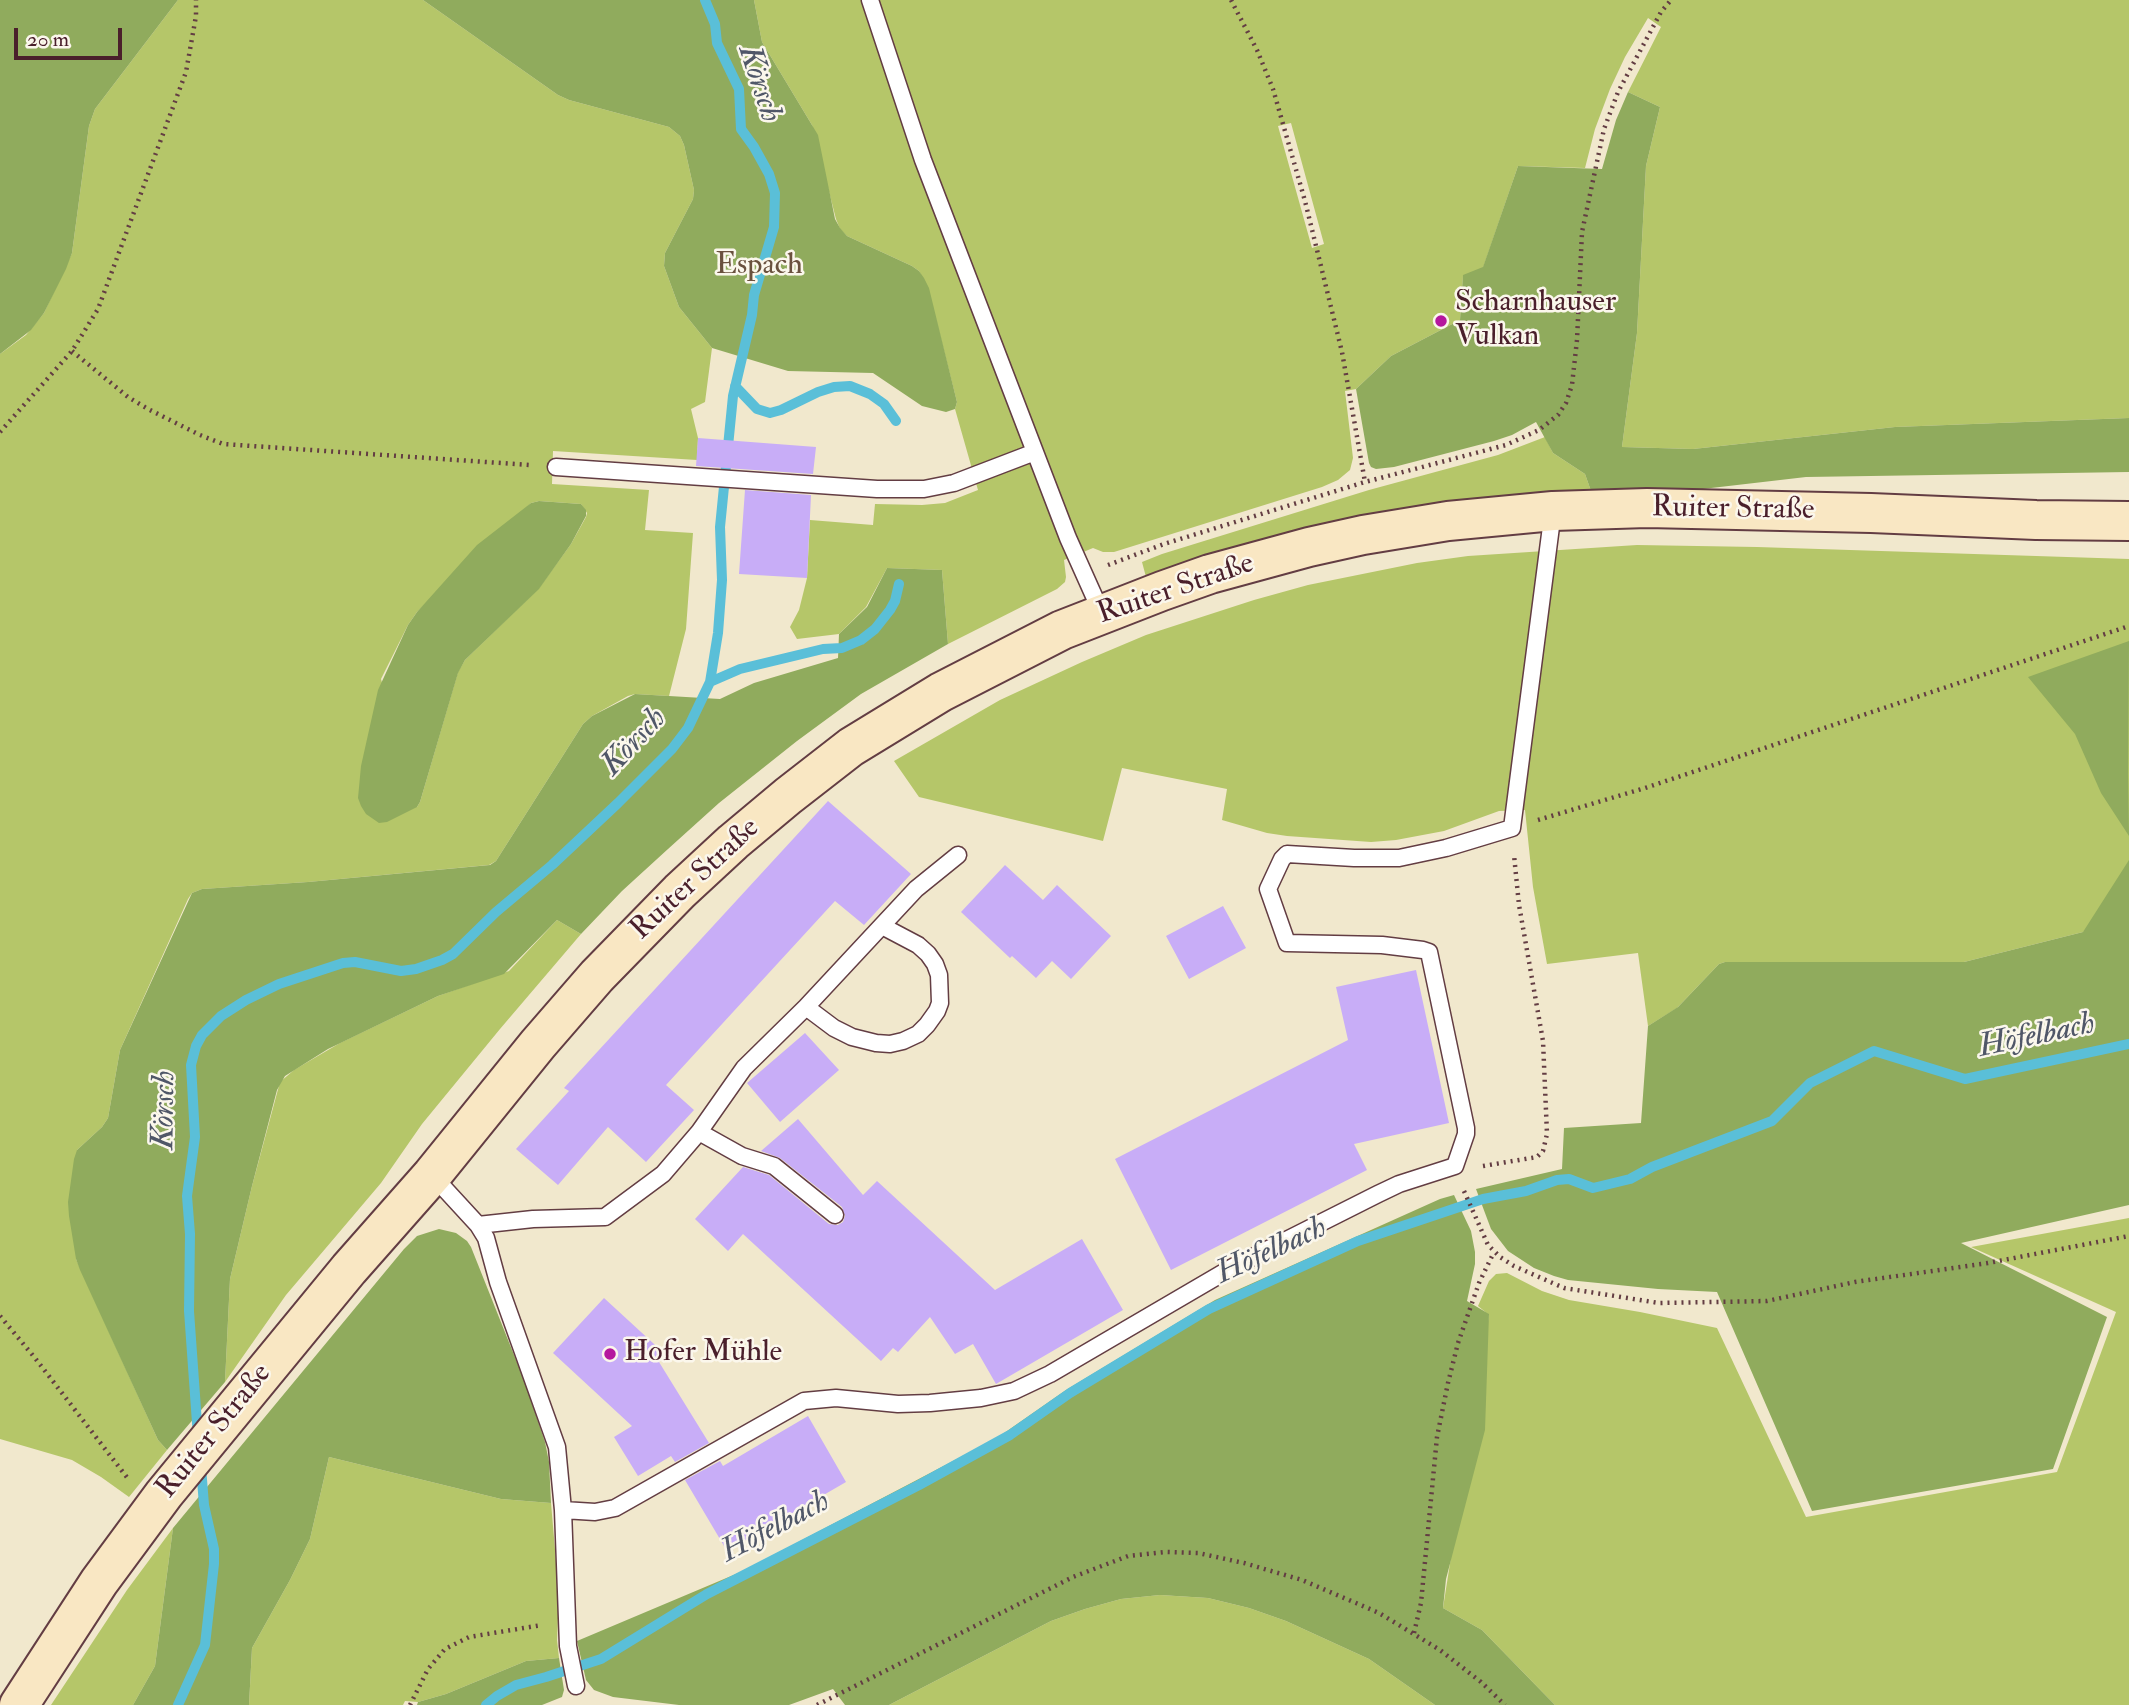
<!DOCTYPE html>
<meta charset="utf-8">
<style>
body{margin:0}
#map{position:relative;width:2129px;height:1705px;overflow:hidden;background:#f1e8cd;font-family:"IM FELL Double Pica",serif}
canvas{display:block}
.scale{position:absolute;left:14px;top:28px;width:108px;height:32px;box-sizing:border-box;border:4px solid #4a1f2b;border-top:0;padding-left:9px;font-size:21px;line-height:24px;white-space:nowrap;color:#4a1f2b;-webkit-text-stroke:5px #fbf7ec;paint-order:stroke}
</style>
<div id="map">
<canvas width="2129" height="1705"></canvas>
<div class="scale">20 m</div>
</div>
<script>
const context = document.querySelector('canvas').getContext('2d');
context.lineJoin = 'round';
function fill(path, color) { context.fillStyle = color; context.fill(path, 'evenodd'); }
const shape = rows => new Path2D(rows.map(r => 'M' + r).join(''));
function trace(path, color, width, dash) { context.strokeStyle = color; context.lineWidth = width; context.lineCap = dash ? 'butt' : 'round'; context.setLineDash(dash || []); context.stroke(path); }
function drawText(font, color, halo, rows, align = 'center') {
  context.font = font + ' "IM FELL Double Pica",serif'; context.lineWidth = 5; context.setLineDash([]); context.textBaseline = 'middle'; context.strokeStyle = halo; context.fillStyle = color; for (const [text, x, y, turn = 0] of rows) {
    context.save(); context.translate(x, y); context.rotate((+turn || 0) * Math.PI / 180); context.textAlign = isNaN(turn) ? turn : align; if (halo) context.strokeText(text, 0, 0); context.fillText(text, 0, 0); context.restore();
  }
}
const green = shape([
 [178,0,423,0,558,95,569,100,669,127,680,136,684,145,694,190,693,199,665,253,664,266,679,307,712,348,705,402,691,409,698,438,697,460,553,451,552,484,649,490,645,530,693,533,686,629,669,696,635,694,628,696,592,716,583,724,496,861,489,865,308,882,202,889,192,893,188,899,120,1050,108,1118,102,1127,77,1150,76,1259,158,1440,167,1450,129,1497,101,1477,72,1460,0,1439,0,354,26,335,44,313,72,253,89,126,95,109],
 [539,501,581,504,587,513,586,517,571,544,539,588,465,660,458,672,420,802,417,807,381,679,408,625,417,612,531,503],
 [754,0,2129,0,2129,418,1895,427,1693,449,1622,447,1637,333,1646,166,1660,107,1628,92,1661,27,1648,18,1625,57,1610,89,1595,129,1585,168,1518,166,1483,268,1463,276,1460,320,1391,356,1356,389,1345,391,1353,458,1350,470,1338,480,1322,487,1114,552,1103,552,1093,548,1064,560,1066,577,1065,582,1057,589,948,644,942,570,887,568,866,607,839,634,797,639,790,627,799,610,807,578,810,520,873,525,875,504,922,505,945,503,978,490,955,409,957,402,928,288,919,271,912,266,847,236,840,229,836,219,812,125,762,42],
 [1291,123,1324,244,1312,248,1278,126],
 [1545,437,1553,453,1585,474,1591,491,1495,497,1437,504,1146,577,1142,562,1162,554,1369,490,1498,455],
 [1637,545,1757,547,2129,559,2129,912,2083,932,1964,962,1725,962,1719,964,1677,1008,1648,1026,1638,953,1547,964,1533,887,1525,810,1499,811,1444,831,1396,840,1371,842,1287,836,1267,833,1222,820,1227,789,1122,768,1103,841,919,797,894,761,1000,700,1082,662,1146,635,1254,600,1308,585,1417,563,1468,556],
 [557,920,581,934,500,1029,422,1124,381,1183,286,1295,225,1382,230,1279,252,1186,280,1082,294,1070,340,1043,438,996,509,971],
 [2129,1218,2129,1705,1555,1705,1482,1630,1443,1608,1489,1315,1478,1306,1489,1281,1496,1274,1507,1273,1542,1291,1569,1300,1640,1312,1717,1328,1806,1517,2057,1472,2116,1312,1971,1247],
 [329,1457,501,1499,551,1503,559,1596,557,1640,559,1658,526,1661,446,1694,418,1702,405,1701,403,1705,249,1705,252,1648,290,1580,310,1539],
 [173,1528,155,1666,133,1705,51,1705,127,1590],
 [1160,1595,1208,1598,1249,1608,1286,1621,1369,1659,1435,1705,889,1705,1051,1621,1085,1609,1121,1599]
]);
const forest = shape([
 [0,0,178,0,95,109,89,126,72,253,66,269,44,313,31,330,0,354],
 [423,0,754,0,762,42,818,135,835,219,840,228,847,236,912,266,919,271,924,278,929,288,957,402,955,409,946,412,922,406,873,373,788,371,712,348,679,307,664,266,665,253,693,199,694,190,684,145,680,136,669,127,569,100,558,95],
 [1628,92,1660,107,1646,166,1637,333,1622,447,1693,449,1895,427,2129,418,2129,472,1806,477,1694,490,1591,491,1585,474,1553,453,1536,422,1512,435,1494,441,1394,467,1376,469,1371,467,1369,463,1356,389,1391,356,1460,320,1463,275,1483,267,1518,166,1602,169,1616,120],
 [539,501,581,504,586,510,586,516,571,544,539,589,465,660,458,673,420,802,417,807,387,822,379,823,366,814,361,806,358,798,361,766,378,690,408,625,417,612,477,545,531,503],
 [887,568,942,570,948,644,861,694,797,741,719,803,668,849,622,891,581,934,557,920,504,974,438,996,328,1049,285,1076,277,1090,252,1186,230,1279,225,1382,167,1450,158,1440,80,1270,76,1259,69,1216,68,1202,74,1159,77,1150,102,1127,108,1118,120,1050,192,893,202,889,308,882,490,865,496,861,583,724,592,716,635,694,720,699,754,683,838,658,839,634,867,607],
 [2129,641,2128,774,2129,836,2101,793,2075,734,2028,677],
 [2129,860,2129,1205,1961,1243,2107,1317,2053,1469,1812,1511,1717,1292,1658,1289,1568,1280,1554,1276,1534,1268,1508,1251,1491,1229,1476,1189,1562,1169,1564,1128,1641,1123,1648,1026,1678,1007,1719,964,1725,962,1964,962,2083,932],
 [1454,1195,1471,1231,1475,1252,1475,1264,1467,1301,1489,1314,1485,1430,1446,1579,1443,1608,1482,1630,1555,1705,1435,1705,1369,1659,1286,1621,1249,1608,1208,1598,1160,1595,1121,1599,1085,1609,1051,1621,889,1705,845,1705,833,1689,789,1705,679,1705,613,1697,594,1690,586,1680,577,1641,743,1571,997,1438,1066,1390,1215,1300,1440,1199],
 [439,1229,456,1233,467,1241,471,1247,524,1380,545,1442,549,1462,551,1503,501,1499,329,1457,310,1539,290,1580,252,1648,249,1705,133,1705,155,1666,173,1528,404,1249,417,1236],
 [559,1658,564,1690,562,1697,542,1705,417,1705,418,1702,446,1694,526,1661]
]);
const stream = shape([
 [735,386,757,409,770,413,781,410,818,392,834,387,850,386,870,394,884,404,896,421],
 [710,682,740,669,823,649,842,648,861,640,875,629,890,610,895,601,899,584],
 [198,1437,189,1311,190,1234,187,1196,195,1137,191,1065,196,1046,202,1035,221,1016,246,1000,279,984,343,963,355,962,401,971,416,969,442,960,453,954,496,912,552,865,618,803,672,749,688,728,710,682,718,633,722,580,720,527,733,396,752,315,754,295,774,227,775,193,769,174,754,147,741,129,739,89,717,43,715,24,705,0],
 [178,1705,205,1645,214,1564,214,1549,204,1505,201,1467],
 [486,1705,497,1696,516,1685,546,1677,601,1659,707,1594,919,1485,1010,1435,1070,1393,1209,1309,1358,1241,1483,1199,1526,1191,1557,1180,1569,1179,1593,1188,1630,1179,1652,1167,1772,1121,1810,1083,1874,1051,1965,1079,2129,1044]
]);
const building = shape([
 [698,438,816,447,813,474,696,466],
 [745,490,811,495,807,578,739,574],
 [828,801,911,874,864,925,835,901,666,1085,694,1110,646,1162,608,1127,558,1185,516,1149,569,1091,564,1088],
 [1005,865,1043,900,1057,885,1111,936,1071,979,1052,961,1036,978,1012,956,1010,958,961,912],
 [1223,906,1246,948,1189,979,1166,936],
 [1416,970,1449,1123,1354,1144,1367,1170,1171,1270,1115,1159,1348,1040,1336,987],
 [805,1033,839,1070,780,1122,747,1083],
 [798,1119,863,1195,877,1181,995,1290,1082,1239,1123,1310,996,1384,973,1344,955,1354,930,1317,898,1352,893,1348,881,1361,743,1234,728,1251,695,1219,743,1167,769,1175,829,1224,838,1225,843,1222,845,1216,842,1207,780,1158,761,1151],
 [604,1298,666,1355,659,1362,709,1443,675,1462,671,1456,638,1476,614,1437,632,1426,553,1353],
 [808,1416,846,1482,727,1551,685,1480,720,1461,723,1466]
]);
const path = shape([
 [1231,0,1257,50,1273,89,1305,201,1342,352,1365,482],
 [72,351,128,397,148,409,200,435,223,444,530,465],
 [0,432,72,351,98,309,186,72,196,16,196,0],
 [1108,565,1164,544,1365,482,1506,445,1539,430,1558,415,1566,403,1572,385,1577,340,1582,232,1604,129,1618,92,1661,12,1671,0],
 [1538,820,1645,788,2129,626],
 [1483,1166,1537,1157,1543,1151,1547,1134,1543,1041,1519,905,1514,855],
 [1464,1191,1488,1245,1500,1257,1514,1266,1564,1288,1659,1303,1767,1301,1855,1282,1988,1263,2129,1236],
 [0,1316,35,1358,129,1480],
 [1414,1633,1421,1603,1437,1437,1448,1383,1458,1343,1479,1283,1494,1252],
 [410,1705,428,1669,445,1649,469,1637,542,1625],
 [817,1705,1073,1577,1128,1556,1166,1552,1198,1553,1244,1563,1302,1580,1356,1603,1379,1613,1440,1650,1481,1682,1505,1705]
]);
const service = shape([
 [870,0,923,160,1068,538,1102,614],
 [556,467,877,489,924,489,954,483,1035,452],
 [806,1007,834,1028,852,1037,876,1043,890,1044,903,1041,918,1034,927,1025,937,1011,940,1003,939,975,935,964,928,954,918,945,882,926],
 [699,1132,742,1156,774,1166,835,1215],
 [432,1175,478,1225,486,1238,498,1282,557,1447,563,1510,568,1646,576,1686],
 [478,1225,533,1219,605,1217,663,1174,699,1132,744,1068,806,1007,916,889,958,855],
 [563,1510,595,1512,615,1508,804,1401,836,1398,898,1404,930,1403,981,1398,1014,1391,1050,1374,1233,1267,1378,1194,1399,1184,1455,1166,1466,1134,1466,1128,1429,952,1423,950,1382,945,1287,943,1268,889,1282,859,1287,854,1354,858,1399,858,1446,848,1512,828,1553,511]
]);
const secondary = shape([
 [19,1705,99,1582,164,1494,349,1269,432,1175,538,1044,597,976,680,891,733,842,788,796,851,747,941,692,1062,630,1162,591,1210,574,1309,547,1363,535,1448,521,1553,511,1647,508,1871,513,2036,520,2129,521]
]);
const markers = [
 [1441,321,7,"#b5179e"],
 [610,1354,7,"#b5179e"]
];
const parkNames = [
 ["Espach",759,267]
];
const poiNames = [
 ["Scharnhauser",1455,304],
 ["Vulkan",1455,338],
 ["Hofer Mühle",624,1354]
];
const streetNames = [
 ["Ruiter Straße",1733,510,1],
 ["Ruiter Straße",1176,590,-19],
 ["Ruiter Straße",696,880,-43],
 ["Ruiter Straße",215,1432,-51]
];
const waterNames = [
 ["Körsch",758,84,72],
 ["Körsch",635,743,-47],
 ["Höfelbach",2037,1037,-12],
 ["Körsch",166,1110,-89],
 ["Höfelbach",1272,1252,-25],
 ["Höfelbach",776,1528,-28]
];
fill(green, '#b5c669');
fill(forest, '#90ab5d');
trace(stream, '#5abfd8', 10);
fill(building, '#c8adf7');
trace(service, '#633d43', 19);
trace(secondary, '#633d43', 42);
trace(path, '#633d43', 4.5, [2, 5]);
trace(service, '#fff', 16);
trace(secondary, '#f9e7c3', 38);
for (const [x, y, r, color] of markers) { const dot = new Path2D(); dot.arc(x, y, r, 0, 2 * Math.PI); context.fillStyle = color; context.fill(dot); trace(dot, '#fbf7ec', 2.5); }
drawText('30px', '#6a513e', '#fbf7ec', parkNames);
drawText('30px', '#4a1f2b', '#fbf7ec', poiNames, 'left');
drawText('30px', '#4a1f2b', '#fbf7ec', streetNames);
drawText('italic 32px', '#505768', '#fbf7ec', waterNames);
</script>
